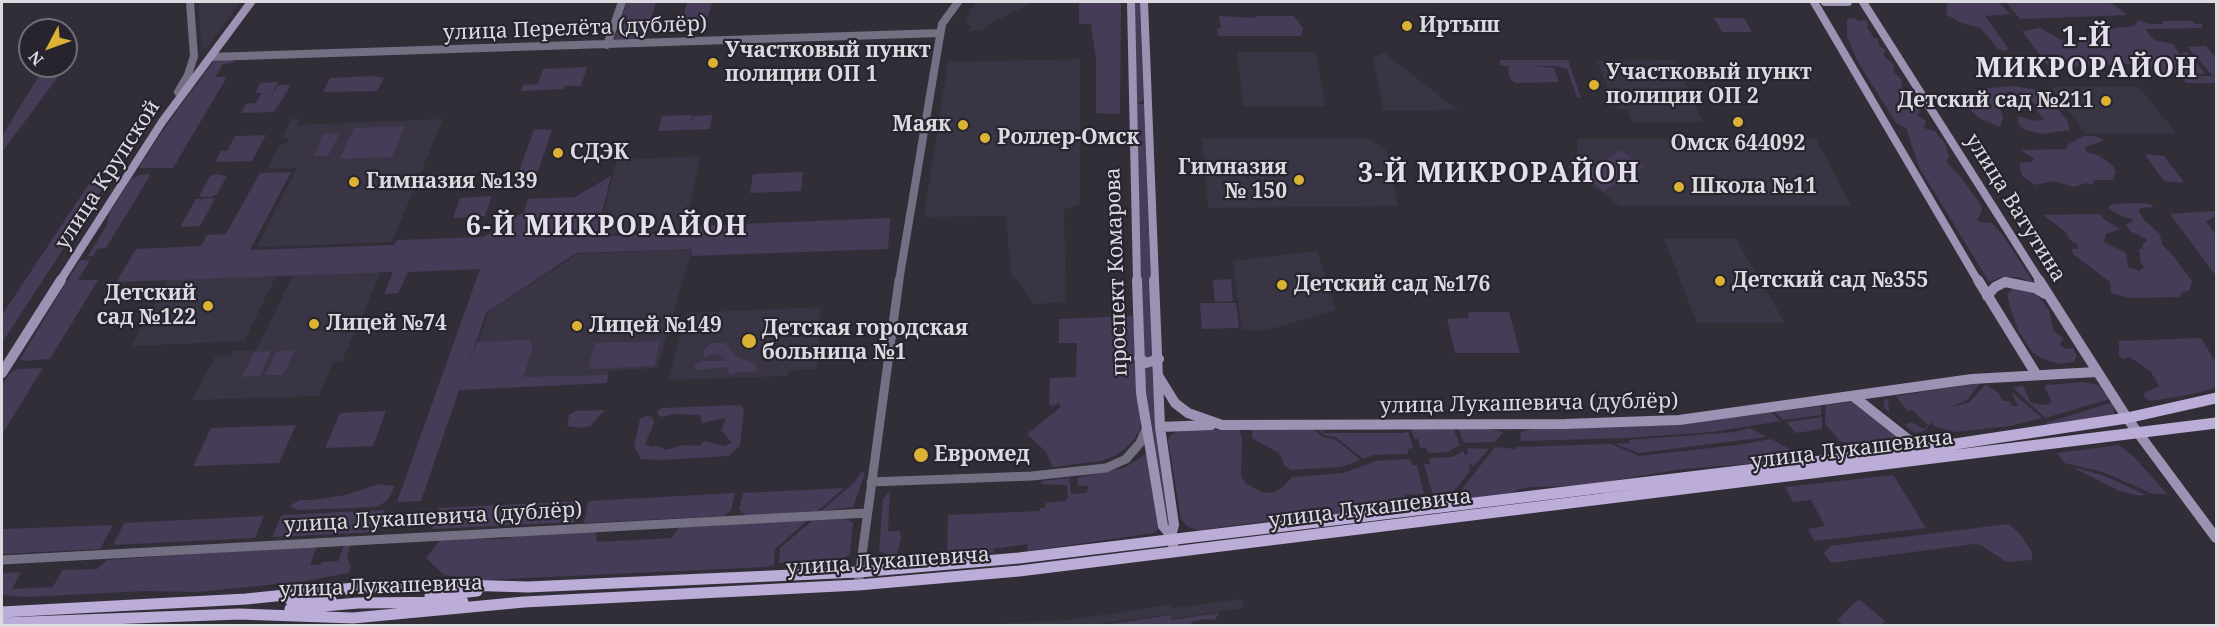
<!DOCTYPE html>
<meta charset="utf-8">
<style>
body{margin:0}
#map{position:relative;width:2218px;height:627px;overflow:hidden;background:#312e38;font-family:"Noto Serif",serif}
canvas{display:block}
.frame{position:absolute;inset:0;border:3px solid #dcdae1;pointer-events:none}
.north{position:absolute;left:18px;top:18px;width:60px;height:60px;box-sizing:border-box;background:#27242e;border:2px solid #6f6d76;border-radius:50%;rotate:229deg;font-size:16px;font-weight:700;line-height:24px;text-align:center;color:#dcdae1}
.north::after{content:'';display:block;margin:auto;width:21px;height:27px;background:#dbb233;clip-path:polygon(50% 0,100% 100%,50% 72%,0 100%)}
</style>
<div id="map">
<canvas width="2218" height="627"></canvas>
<div class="frame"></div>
<div class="north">N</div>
</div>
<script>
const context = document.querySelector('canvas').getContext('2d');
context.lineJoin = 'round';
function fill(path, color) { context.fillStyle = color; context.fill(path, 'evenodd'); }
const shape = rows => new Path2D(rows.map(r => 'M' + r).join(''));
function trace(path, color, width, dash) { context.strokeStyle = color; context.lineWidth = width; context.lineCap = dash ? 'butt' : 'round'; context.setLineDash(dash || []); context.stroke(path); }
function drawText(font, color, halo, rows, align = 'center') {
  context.font = font + ' "Noto Serif",serif'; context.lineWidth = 4.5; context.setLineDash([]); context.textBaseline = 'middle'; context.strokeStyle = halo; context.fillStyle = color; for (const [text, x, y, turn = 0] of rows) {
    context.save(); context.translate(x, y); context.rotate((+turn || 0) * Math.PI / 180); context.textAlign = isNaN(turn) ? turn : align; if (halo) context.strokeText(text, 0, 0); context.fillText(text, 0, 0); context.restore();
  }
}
const built = shape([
 [198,2,240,2,207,48,202,49],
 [976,2,1033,2,984,27,985,30,968,31,972,27,965,21,966,17,970,14,970,8,974,8],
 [1237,52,1316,52,1325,106,1243,106],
 [1384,53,1441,97,1459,110,1384,111,1373,58],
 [1080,59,1080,204,1064,210,1066,302,1034,304,1011,273,1006,216,924,217,948,62],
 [1674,60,1703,122,1632,122,1627,109,1617,109,1597,61],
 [2051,87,2139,87,2177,134,2085,134],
 [291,119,300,119,297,125,443,119,392,242,257,247,297,168,267,169,280,144,286,144,290,138,282,138],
 [1367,138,1386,150,1398,206,1208,208,1202,139],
 [1577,139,1816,139,1851,206,1620,206,1567,167,1577,155],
 [700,156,686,231,598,235,617,160],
 [1664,239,1736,239,1785,323,1697,323],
 [692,249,657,368,609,371,607,383,460,390,489,312,577,254],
 [1317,251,1336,310,1267,330,1242,330,1233,261],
 [385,262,342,361,333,362,319,396,192,400,215,357,230,356,233,351,256,350,298,265],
 [281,266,244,341,131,346,174,270],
 [821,307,817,369,788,371,787,376,668,380,687,313],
 [1241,599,1244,608,1172,619,1171,614,1091,625,976,625,1070,620,1172,604,1173,608]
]);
const green = shape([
 [627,2,656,2,647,32,636,32,635,37,645,36,644,40,614,40],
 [687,2,712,3,707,19,683,19],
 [1079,2,1121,2,1120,114,1096,113,1096,60,1091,24,1079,24],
 [1134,2,1140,2,1143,100,1139,103,1136,102],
 [1954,2,1999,2,2010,14,1985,16,2008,48,2005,51,1998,49,1981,28,1961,23,1947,15,1946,4],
 [2006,2,2110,2,2127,15,2020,19],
 [1219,16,1256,18,1256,16,1294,16,1303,28,1301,36,1218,36,1217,28,1221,28],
 [1714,18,1744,18,1752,32,1722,32],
 [1855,18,1858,21,1865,20,1868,24,1867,27,1873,36,1871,37,1878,39,1879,46,1886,50,1883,55,1894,65,1893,71,1902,80,1901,87,1914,95,1921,109,1917,115,1926,121,1924,128,1935,131,1945,144,1949,156,1946,162,1959,175,1981,205,1982,211,1977,220,1980,222,1992,223,2002,234,2034,283,2019,277,2001,277,1989,282,1919,167,1906,128,1896,123,1857,60,1847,37,1847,19],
 [2139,20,2150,24,2162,24,2163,21,2192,21,2195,24,2202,24,2202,28,2145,29,2154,40,2173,44,2180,54,2187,52,2205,73,2196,76,2213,76,2187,47,2206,46,2216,58,2216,83,2186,83,2180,76,2186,75,2164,73,2146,65,2129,64,2054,68,2048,66,2022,31,2040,28,2067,43,2077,43,2094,31,2134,26],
 [232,59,234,61,232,63,223,64,215,77,227,77,173,168,140,168,140,165,168,123,213,62],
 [1500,60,1568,60,1581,98,1577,97,1567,69,1554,66,1535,66,1554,68,1559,82,1516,83,1511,80,1508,70,1510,67,1500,65],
 [45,66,66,66,2,152,2,136],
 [587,67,581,86,565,86,564,89,521,91,523,85,538,84,543,69],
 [374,76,384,78,377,91,323,92,330,78],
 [278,82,268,102,278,85,291,85,274,112,241,113,246,104,256,103,261,93,255,93,260,83],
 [2013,86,2038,90,2050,100,2067,120,2070,130,2041,134,2023,129,2018,123,2018,116,2035,121,2044,119,2037,111,2034,103,2010,91,1997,98,2003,118,2000,127,1979,118,1970,110,1968,105,1972,101,1980,101,1984,98,1984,93,1980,89],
 [1134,104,1144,104,1154,356,1170,526,1168,526,1145,393],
 [692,115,691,124,693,116,712,115,710,129,658,131,662,116],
 [405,126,392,157,339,159,354,128],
 [534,129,552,130,537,174,518,175],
 [328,133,339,134,330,153,326,156,314,156,322,136],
 [266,135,252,161,215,162,221,151,227,151,235,136],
 [2084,136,2095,136,2101,139,2103,141,2085,147,2087,152,2100,156,2113,166,2116,171,2113,180,2095,180,2092,185,2086,183,2074,187,2053,181,2035,185,2022,176,2019,163,2031,162,2034,159,2021,150,2067,149,2067,145],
 [1621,150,1644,167,1604,191,1581,174],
 [2147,154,2164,156,2183,181,2181,183,2164,181,2146,156],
 [291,172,250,250,394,245,397,240,484,237,524,212,528,199,575,197,611,176,596,237,686,232,691,226,890,218,888,249,691,256,692,249,576,253,486,313,467,369,477,342,530,340,533,348,523,377,608,375,607,383,459,390,421,501,397,502,480,269,408,272,398,293,384,294,393,272,116,282,136,249,201,246,207,235,226,234,260,173],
 [803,172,801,191,750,193,753,174],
 [151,174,106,248,97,249,93,256,88,256,107,225,110,212,131,179,140,175],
 [215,174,227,176,217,194,211,197,199,197,209,177],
 [106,183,2,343,2,315,89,184],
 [492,196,485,216,453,218,460,198],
 [215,198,200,226,180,227,196,199],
 [2139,203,2149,204,2154,207,2140,208,2139,211,2144,220,2160,234,2162,245,2171,253,2192,281,2190,290,2183,292,2179,297,2129,298,2111,293,2110,282,2073,254,2072,249,2078,249,2078,245,2069,239,2066,232,2043,215,2100,214,2105,220,2120,229,2106,234,2104,242,2126,253,2128,267,2139,271,2144,267,2141,263,2139,249,2143,249,2142,245,2147,241,2146,239,2130,231,2126,224,2133,221,2133,219,2123,217,2108,208,2112,204],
 [2214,211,2216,216,2206,221,2216,235,2216,276,2170,214],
 [80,260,90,260,78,280,98,280,50,359,24,361,20,359],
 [1231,279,1233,301,1215,302,1213,280],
 [2013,288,2026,289,2037,295,2049,310,2053,330,2064,339,2059,344,2065,349,2073,348,2077,356,2073,362,2060,364,2043,359,2032,352,2018,330,2010,307,2007,294],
 [1200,303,1236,303,1239,328,1202,329],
 [1468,312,1509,312,1520,353,1455,353,1447,319,1469,318],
 [1133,316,1141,419,1139,432,1130,444,1117,455,1101,461,1053,467,1046,452,1027,434,1061,407,1058,403,1054,406,1049,405,1050,378,1076,377,1077,343,1059,343,1059,319],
 [2201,338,2216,363,2216,388,2188,395,2150,401,2145,398,2144,393,2159,386,2151,372,2130,357,2124,359,2119,356,2119,341],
 [660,341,654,366,588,369,595,343],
 [711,343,725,343,735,356,756,364,757,370,750,373,741,371,731,375,726,367,696,370,694,366,700,361,725,361,725,359,717,354,703,358,704,350],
 [295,350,283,375,265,375,277,351],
 [271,351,260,376,242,377,254,352],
 [43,368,2,434,2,385,10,373,18,369],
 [2083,382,2098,385,2110,399,2045,418,2013,388,2023,386,2031,403,2046,405,2052,402,2045,388,2046,385],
 [1980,383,1967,400,1951,407,1970,402,1985,385,1987,385,1998,393,2003,401,2009,401,2012,406,2018,406,2012,393,2013,393,2042,418,2010,426,1954,432,1934,426,1932,422,1924,431,1915,433,1884,408,1884,402,1888,398,1889,412,1906,425,1911,422,1924,429,1928,425,1912,410,1907,411,1896,396],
 [1852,402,1856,403,1899,437,1875,445,1856,446,1840,441,1825,424,1826,405],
 [2113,402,2114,414,2112,415,2048,425,2046,423],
 [741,405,744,410,740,445,729,456,660,460,641,459,634,446,640,419,647,416,652,417,654,423,645,444,652,447,659,446,666,450,683,445,699,446,705,441,723,446,732,443,721,430,726,418,702,423,700,415,674,414,661,417,657,413,661,408],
 [1821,406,1821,415,1783,420,1775,412],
 [605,410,590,426,580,428,567,426,569,415,575,411],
 [386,411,373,446,325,448,340,413],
 [1771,412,1781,421,1712,432,1628,438,1521,441,1520,434,1521,432,1538,428,1655,426],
 [1822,417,1822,429,1796,433,1786,422],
 [296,425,279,463,193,466,211,428],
 [1453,428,1460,445,1448,452,1428,453,1426,448,1420,448,1418,439,1414,439,1411,429],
 [1458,428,1485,428,1503,432,1495,442,1464,443],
 [1749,428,1767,437,1639,453,1615,444,1629,443,1629,440,1735,432],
 [1239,429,1242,438,1241,475,1245,483,1263,493,1275,492,1283,487,1292,477,1344,473,1376,461,1410,459,1412,465,1417,465,1424,494,1405,495,1407,504,1315,518,1282,519,1200,530,1188,527,1181,519,1168,440,1170,436,1179,430],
 [1252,429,1313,429,1323,437,1336,440,1361,460,1341,467,1291,470,1285,466,1279,453,1252,438],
 [1318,429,1322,429,1324,433,1405,433,1408,431,1413,448,1408,449,1408,454,1373,455,1363,459,1336,437,1324,435],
 [1771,439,1793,451,1811,451,1814,454,1773,458,1758,463,1682,469,1579,486,1532,487,1519,489,1510,494,1462,500,1459,493,1495,447,1516,449,1517,447,1611,444,1639,456,1738,445],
 [2119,445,2135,458,2167,494,2153,494,2103,472,2064,463,2057,453],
 [1467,448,1489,449,1473,467,1472,464,1469,466,1470,471,1454,491,1433,495,1424,464,1430,464,1429,458,1452,457,1463,451,1465,455,1468,454],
 [1146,454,1161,526,1154,533,1028,551,1027,544,993,549,994,553,947,559,948,515,1040,511,1040,508,1045,508,1046,503,1065,501,1068,498,1067,485,1040,484,1043,481,1069,478,1071,494,1087,493,1088,486,1078,486,1077,478,1124,468],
 [2070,466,2105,476,2146,495,2136,495,2119,491],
 [861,472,865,473,853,507,821,511,855,482],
 [1893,475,1926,528,1814,541,1808,529,1825,526,1811,500,1793,502,1785,487],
 [379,484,395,486,387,501,376,507,298,510,289,506,300,500,314,500,345,495],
 [844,488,818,511,746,516,739,509,743,493],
 [890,491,888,531,900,531,901,538,896,557,879,551,883,499],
 [735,493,731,510,723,516,584,523,588,501],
 [580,501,575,522,432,529,439,508],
 [385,510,378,532,272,537,282,515],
 [264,516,255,538,113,545,124,523],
 [846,519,853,523,850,553,844,561,840,564,790,568,786,563,779,563,780,548,813,520],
 [808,520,775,549,774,565,766,567,483,580,444,575,426,558,441,539,503,539,514,536,596,531,597,542,672,538,679,527],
 [2009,524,2020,534,2032,552,2032,560,2006,562,1981,545,1974,544,1831,563,1824,553,1830,546],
 [113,525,100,549,2,554,2,529],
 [344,545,350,545,347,557,351,568,348,573,306,581,199,592,145,591,27,597,2,595,2,573,21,572,12,589,53,587,62,570,97,569,107,560,317,546,310,565,320,565,322,562,338,561],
 [1859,599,1885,621,1881,625,1844,626,1837,620],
 [1219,613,1215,620,1204,619,1191,622,1193,625,1103,625,1171,615,1172,620]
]);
const tertiaryFar1 = shape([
 [607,45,622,2],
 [211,57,940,33],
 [178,92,188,75,194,56,190,2],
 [899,281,942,24,958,2]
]);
const tertiary = shape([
 [871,482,1032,476,1106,468,1126,459,1140,443,1147,427],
 [2,560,867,513],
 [858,585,899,280]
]);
const secondaryFar1 = shape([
 [1131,2,1137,281],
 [1144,2,1155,281],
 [1814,2,1978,281],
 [1825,2,1848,2],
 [1863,2,2040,281],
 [60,281,162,122,251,2]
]);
const secondary = shape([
 [1137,280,1141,393,1163,526,1171,536],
 [1154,280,1160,427,1174,525,1171,536,1173,545],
 [1978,280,2036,374],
 [2039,280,2127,418,2216,538],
 [1987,296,1995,287,2005,282,2035,288,2045,294],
 [1139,358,1146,363,1159,359],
 [2,373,61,280],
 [1159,377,1175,403,1188,413,1222,425,1565,424,1679,420,1972,379,2096,372],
 [1853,396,1924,452],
 [1160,427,1211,425]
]);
const primary = shape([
 [430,596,477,591],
 [289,599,331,600],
 [290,609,358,603,463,602],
 [2,612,246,599,364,587,461,585,528,587,859,572,1019,558,1922,449,2127,418,2216,398],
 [2,623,239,614,353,618,524,602,858,585,1019,571,2216,423]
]);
const markers = [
 [1407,26,6,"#dbb233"],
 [713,63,6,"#dbb233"],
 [1594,85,6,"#dbb233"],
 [2106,101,6,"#dbb233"],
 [1738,122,6,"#dbb233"],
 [963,125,6,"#dbb233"],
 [985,138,6,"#dbb233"],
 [558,153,6,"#dbb233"],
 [1299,180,6,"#dbb233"],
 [354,182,6,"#dbb233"],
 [1679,187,6,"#dbb233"],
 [1720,281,6,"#dbb233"],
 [1282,285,6,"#dbb233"],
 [208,306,6,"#dbb233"],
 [314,324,6,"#dbb233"],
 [577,326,6,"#dbb233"],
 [749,341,8,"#dbb233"],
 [921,455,8,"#dbb233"]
];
const poiNames = [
 ["Иртыш",1419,26],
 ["Участковый пункт",725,51],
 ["полиции ОП 1",725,75],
 ["Участковый пункт",1606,73],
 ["полиции ОП 2",1606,97],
 ["Детский сад №211",2094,101,"right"],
 ["Маяк",951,125,"right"],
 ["Роллер-Омск",997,138],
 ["Омск 644092",1738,144,"center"],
 ["СДЭК",570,153],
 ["Гимназия",1287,168,"right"],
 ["№ 150",1287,192,"right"],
 ["Гимназия №139",366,182],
 ["Школа №11",1691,187],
 ["Детский сад №355",1732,281],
 ["Детский сад №176",1294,285],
 ["Детский",196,294,"right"],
 ["сад №122",196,318,"right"],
 ["Лицей №74",326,324],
 ["Лицей №149",589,326],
 ["Детская городская",762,329],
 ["больница №1",762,353],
 ["Евромед",934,455]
];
const streetNames = [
 ["улица Перелёта (дублёр)",575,29,-2],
 ["улица Крупской",108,175,-57],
 ["улица Ватутина",2015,208,58],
 ["проспект Комарова",1117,272,-92],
 ["улица Лукашевича (дублёр)",1529,404,-1],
 ["улица Лукашевича",1852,450,-7],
 ["улица Лукашевича",1370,509,-7],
 ["улица Лукашевича (дублёр)",433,518,-3],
 ["улица Лукашевича",888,562,-4],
 ["улица Лукашевича",381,587,-2]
];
const districtNames = [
 ["1-Й",2087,38],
 ["МИКРОРАЙОН",2087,69],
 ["3-Й МИКРОРАЙОН",1499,174],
 ["6-Й МИКРОРАЙОН",607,227]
];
fill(built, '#3a3545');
fill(green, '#463c58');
trace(tertiaryFar1, '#756f84', 8);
trace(tertiary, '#756f84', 9);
trace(secondaryFar1, '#9d92b4', 8);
trace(secondary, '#9d92b4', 10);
trace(primary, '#bbacd8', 11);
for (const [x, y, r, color] of markers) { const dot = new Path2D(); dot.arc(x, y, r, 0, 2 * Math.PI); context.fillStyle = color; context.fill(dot); trace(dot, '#27242e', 2); }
drawText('bold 21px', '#dcdae1', '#27242e', poiNames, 'left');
drawText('21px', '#dcdae1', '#27242e', streetNames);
context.letterSpacing = '1.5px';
drawText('bold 27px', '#e5e0ee', '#27242e', districtNames);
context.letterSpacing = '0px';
</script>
